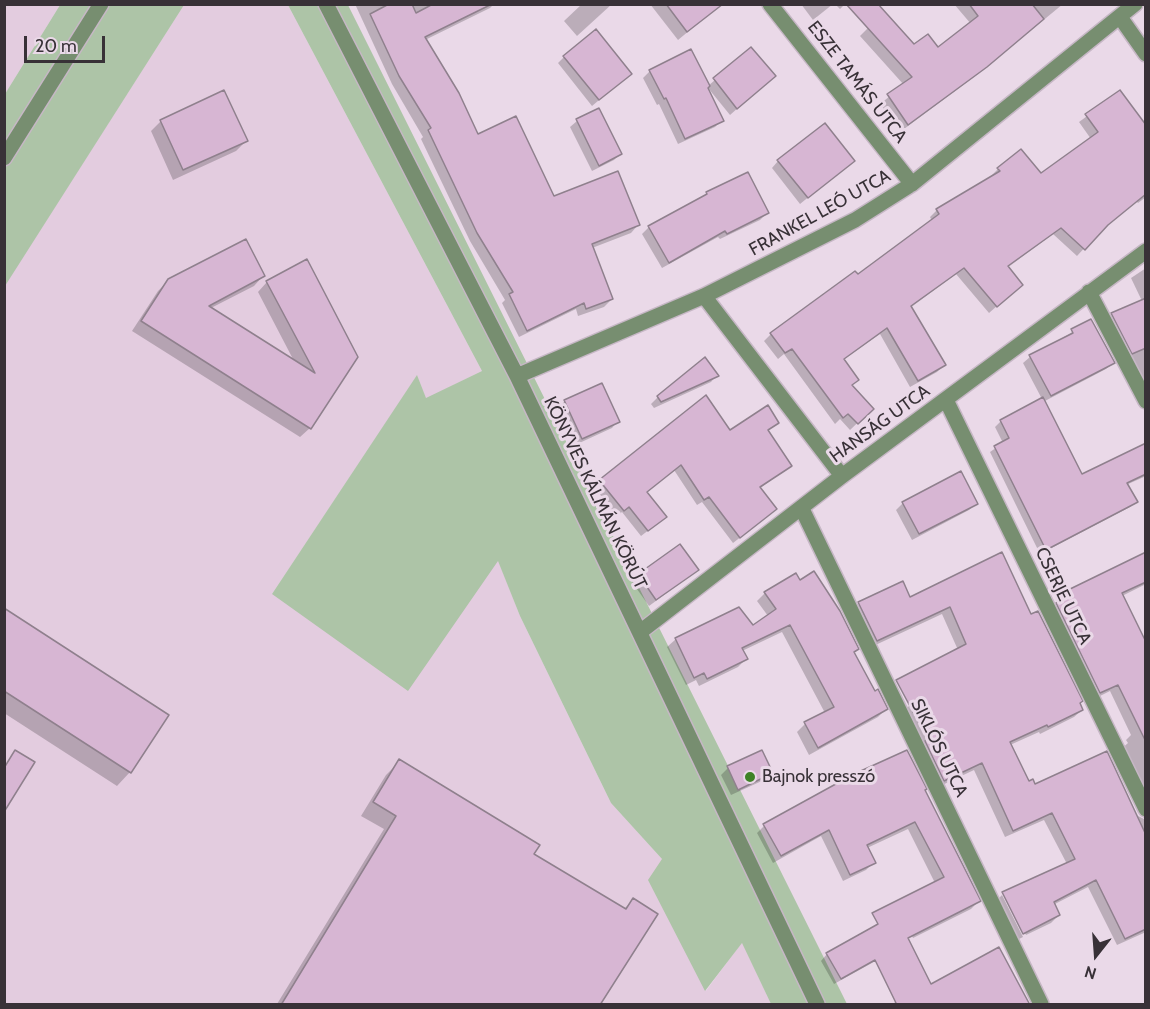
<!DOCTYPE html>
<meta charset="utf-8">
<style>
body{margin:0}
#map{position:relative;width:1150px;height:1009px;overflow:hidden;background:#ead9e8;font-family:Cabin,sans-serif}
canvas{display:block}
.frame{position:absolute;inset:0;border:6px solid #383137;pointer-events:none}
.north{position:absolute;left:1066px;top:925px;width:60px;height:60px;-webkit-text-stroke:4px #ead9e8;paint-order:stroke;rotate:197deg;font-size:16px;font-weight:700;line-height:24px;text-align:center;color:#383137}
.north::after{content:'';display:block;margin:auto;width:21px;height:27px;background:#383137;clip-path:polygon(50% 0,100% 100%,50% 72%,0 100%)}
.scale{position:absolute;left:24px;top:36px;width:81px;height:27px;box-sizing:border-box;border:3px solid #383137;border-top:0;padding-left:8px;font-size:18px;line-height:21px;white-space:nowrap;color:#383137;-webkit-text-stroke:4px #ead9e8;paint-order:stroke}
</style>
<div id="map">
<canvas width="1150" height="1009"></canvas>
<div class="frame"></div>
<div class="north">N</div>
<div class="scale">20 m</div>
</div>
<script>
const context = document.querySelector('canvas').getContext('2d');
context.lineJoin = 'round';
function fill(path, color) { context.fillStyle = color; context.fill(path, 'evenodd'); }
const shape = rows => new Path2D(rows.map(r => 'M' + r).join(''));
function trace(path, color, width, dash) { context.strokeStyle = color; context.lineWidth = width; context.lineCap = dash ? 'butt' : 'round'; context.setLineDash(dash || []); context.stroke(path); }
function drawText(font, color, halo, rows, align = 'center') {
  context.font = font + ' Cabin,sans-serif'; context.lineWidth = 6; context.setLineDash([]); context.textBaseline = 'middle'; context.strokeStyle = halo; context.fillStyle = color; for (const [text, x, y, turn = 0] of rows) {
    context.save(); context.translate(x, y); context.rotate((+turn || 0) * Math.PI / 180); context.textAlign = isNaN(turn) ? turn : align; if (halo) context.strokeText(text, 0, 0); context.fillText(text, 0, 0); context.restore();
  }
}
const built = shape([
 [5,5,60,5,5,94],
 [184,5,288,5,482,371,426,399,417,376,272,594,498,560,520,616,611,803,662,859,706,991,742,942,771,1004,5,1004,4,286]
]);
const green = shape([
 [60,5,184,5,5,286,5,94],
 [288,5,348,5,847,1004,771,1004,742,943,705,991,648,880,662,859,611,803,520,616,498,561,408,691,272,594,417,375,426,398,482,371]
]);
const shadow = shape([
 [355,4,494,4,490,8,425,40,477,136,553,198,638,225,631,233,592,248,612,299,604,307,578,316,576,309,519,337,502,303,505,300,470,241,421,139,423,137,392,84],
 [582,4,612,4,577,36,564,21],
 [650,4,718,4,719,6,678,40],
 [801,4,833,4,813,20],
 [835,4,845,4,840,9],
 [954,4,1063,4,978,74,900,132,880,104,904,85,860,36,868,28,914,46,937,49,971,24],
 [751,49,774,76,730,115,704,83,722,120,715,127,678,144,659,104,657,105,643,78,650,71,690,51,708,86],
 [564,57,630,74,592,106,558,63],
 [1120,92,1146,128,1146,197,1138,203,1136,201,1102,229,1077,256,1053,234,1007,268,1014,291,989,313,956,274,910,308,944,365,937,372,910,387,880,334,843,360,851,386,872,409,850,430,840,419,835,424,784,354,778,359,764,341,771,334,857,276,932,221,930,217,937,210,992,177,991,176,998,169,1021,151,1041,175,1091,139,1079,122],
 [598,110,620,154,614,160,592,171,570,127,577,121],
 [161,121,246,141,236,151,173,180,151,131],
 [778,161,853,161,800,204,772,168],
 [707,194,767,213,760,220,720,239,718,237,662,268,642,234,649,227,703,198],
 [1146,268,1146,399,1104,322,1112,314,1142,301,1131,278],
 [263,276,254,286,211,308,294,361,258,292,267,282,356,356,310,428,300,437,132,331,158,291,168,281],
 [1091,321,1113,362,1106,369,1043,402,1081,476,1146,445,1146,476,1126,485,1136,501,1130,507,1040,554,990,452,1003,443,995,427,1001,421,1042,399,1023,363,1030,357],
 [717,375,711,382,654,408,651,404,658,397],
 [601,385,618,421,612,428,575,445,558,409,564,402],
 [777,423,767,432,790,466,759,489,769,515,733,543,702,502,697,505,674,470,646,493,658,523,641,536,622,512,617,516,594,487,600,481,730,432],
 [903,503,976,504,969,510,912,540,896,510],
 [680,546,690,576,649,606,632,582],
 [1146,554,1146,584,1122,596,1146,646,1146,809,1118,752,1128,743,1126,740,1131,735,1110,691,1092,700,1049,612,1062,601,1061,598,1068,591],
 [902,583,910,599,1030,616,1082,710,1074,717,1040,734,1039,732,1010,745,1028,783,1136,815,1146,820,1146,932,1117,945,1088,887,1053,905,1059,915,1051,923,1026,935,1005,894,1002,894,1067,864,1044,820,1005,837,974,770,936,788,889,689,895,683,907,707,910,706,898,682,896,682,958,650,942,614,869,648,851,611,859,604],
 [765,593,857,649,853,653,886,709,878,717,809,755,797,732,805,724,825,713,782,632,742,651,746,659,738,667,699,686,696,680,686,685,667,647,676,639,753,627,768,616,757,601],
 [4,610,130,772,117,786,4,713],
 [400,761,532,854,623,910,633,900,598,1004,277,1004,384,829,361,816,386,775],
 [728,768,771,773,764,780,731,795,721,775],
 [923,790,979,901,971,909,913,938,896,906,935,883,908,829,867,848,874,862,866,870,843,881,821,836,773,863,757,833,764,826],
 [1002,895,1023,937,1015,941,996,901],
 [827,954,881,958,834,984,821,961]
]);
const building = shape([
 [389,4,412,4,416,13,433,4,492,4,425,37,459,93,478,134,516,116,554,196,618,171,640,225,592,244,613,299,586,309,584,303,527,331,509,294,513,292,477,233,428,130,431,128,399,76,370,14,389,4],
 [666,4,723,4,687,32,666,4],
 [846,4,878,4,914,44,928,34,938,47,978,16,969,4,1032,4,1044,19,987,67,908,125,887,94,912,77,846,4],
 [596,29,632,74,599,100,563,56,596,29],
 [751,47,776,76,737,109,713,78,751,47],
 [691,49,710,86,708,88,724,121,685,139,666,98,664,99,649,70,691,49],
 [224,90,248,141,183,170,160,120,224,90],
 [1120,90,1146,125,1146,194,1108,225,1085,250,1061,228,1008,266,1023,285,997,307,964,268,911,306,946,365,918,381,887,328,844,359,859,380,852,385,874,409,858,424,848,414,843,418,792,349,785,353,770,333,855,271,858,274,939,214,936,209,1000,171,997,168,1021,149,1041,173,1098,132,1085,114,1120,90],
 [599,108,622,154,599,166,576,119,599,108],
 [825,123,855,161,808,198,777,160,825,123],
 [748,172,769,213,727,234,725,231,669,263,648,226,707,194,706,192,748,172],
 [246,239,265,276,209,306,315,373,266,281,307,259,358,357,311,429,141,321,168,279,246,239],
 [1146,298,1146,348,1132,354,1111,313,1146,298],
 [1091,319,1115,363,1051,396,1029,355,1073,333,1071,329,1091,319],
 [705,357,719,376,661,402,657,396,705,357],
 [602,383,620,422,582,439,564,400,602,383],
 [706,395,730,430,768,405,779,423,768,430,792,466,760,487,777,509,740,538,709,497,704,500,681,465,647,492,667,517,648,531,629,507,624,511,599,480,706,395],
 [1043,397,1082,474,1146,443,1146,474,1127,483,1138,502,1046,550,994,446,1009,438,1000,420,1043,397],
 [961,471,978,504,919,534,902,502,961,471],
 [680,544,699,570,656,600,638,574,680,544],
 [1002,552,1031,614,1038,611,1083,701,1080,703,1083,710,1048,727,1047,725,1010,742,1029,781,1033,779,1035,784,1107,751,1146,835,1146,929,1125,939,1096,880,1054,902,1060,915,1023,934,1002,892,1075,859,1052,813,1013,831,982,763,944,781,925,741,928,740,896,680,966,644,950,607,877,641,858,602,903,581,910,597,1002,552],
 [1146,552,1146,582,1122,593,1146,642,1146,742,1118,685,1100,693,1056,603,1071,596,1068,590,1146,552],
 [814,571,840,611,859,649,854,652,875,691,878,689,888,709,818,748,804,722,834,707,790,625,742,648,748,659,707,679,704,673,694,678,675,638,739,607,753,625,776,609,764,592,796,573,800,580,814,571],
 [4,608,169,715,131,773,4,691,4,608],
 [15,750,35,762,4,812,4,768,15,750],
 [762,750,773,773,738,790,727,766,762,750],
 [907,750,927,789,925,790,981,901,908,938,931,984,999,947,1030,1005,892,1005,896,1003,875,960,841,979,826,953,878,924,872,913,944,877,915,822,867,845,876,863,850,875,829,830,781,856,763,824,854,774,907,750],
 [399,759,540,845,534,854,626,909,633,898,658,914,600,1005,281,1005,396,816,373,802,399,759]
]);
const minor = shape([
 [326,4,517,376,817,1004],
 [770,4,912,184],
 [1120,17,1146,54],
 [4,158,101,4],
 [1089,292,1146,401],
 [704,296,842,476],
 [517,376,704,296,855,220,912,184,1135,4],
 [946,400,1146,809],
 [802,509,1041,1004],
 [640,632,842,476,1146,251]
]);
const markers = [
 [750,777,6,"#3e8226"]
];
const streetNames = [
 ["ESZE TAMÁS UTCA",857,82,52],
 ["FRANKEL LEÓ UTCA",820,213,-29],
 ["HANSÁG UTCA",880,424,-36],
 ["KÖNYVES KÁLMÁN KÖRÚT",595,493,64],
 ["CSERJE UTCA",1063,596,64],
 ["SIKLÓS UTCA",939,748,64]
];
const poiNames = [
 ["Bajnok presszó",762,777]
];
fill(built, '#e3ccdf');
fill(green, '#adc4a7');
fill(shadow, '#0003');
fill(building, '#d7b6d3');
trace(building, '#8f808d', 1.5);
trace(minor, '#c6b7c5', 18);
trace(minor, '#778e70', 15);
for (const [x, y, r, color] of markers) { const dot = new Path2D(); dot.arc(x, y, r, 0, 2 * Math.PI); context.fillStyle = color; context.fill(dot); trace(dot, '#ead9e8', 2); }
drawText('18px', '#383137', '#ead9e8', streetNames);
drawText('18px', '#383137', '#ead9e8', poiNames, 'left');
</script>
